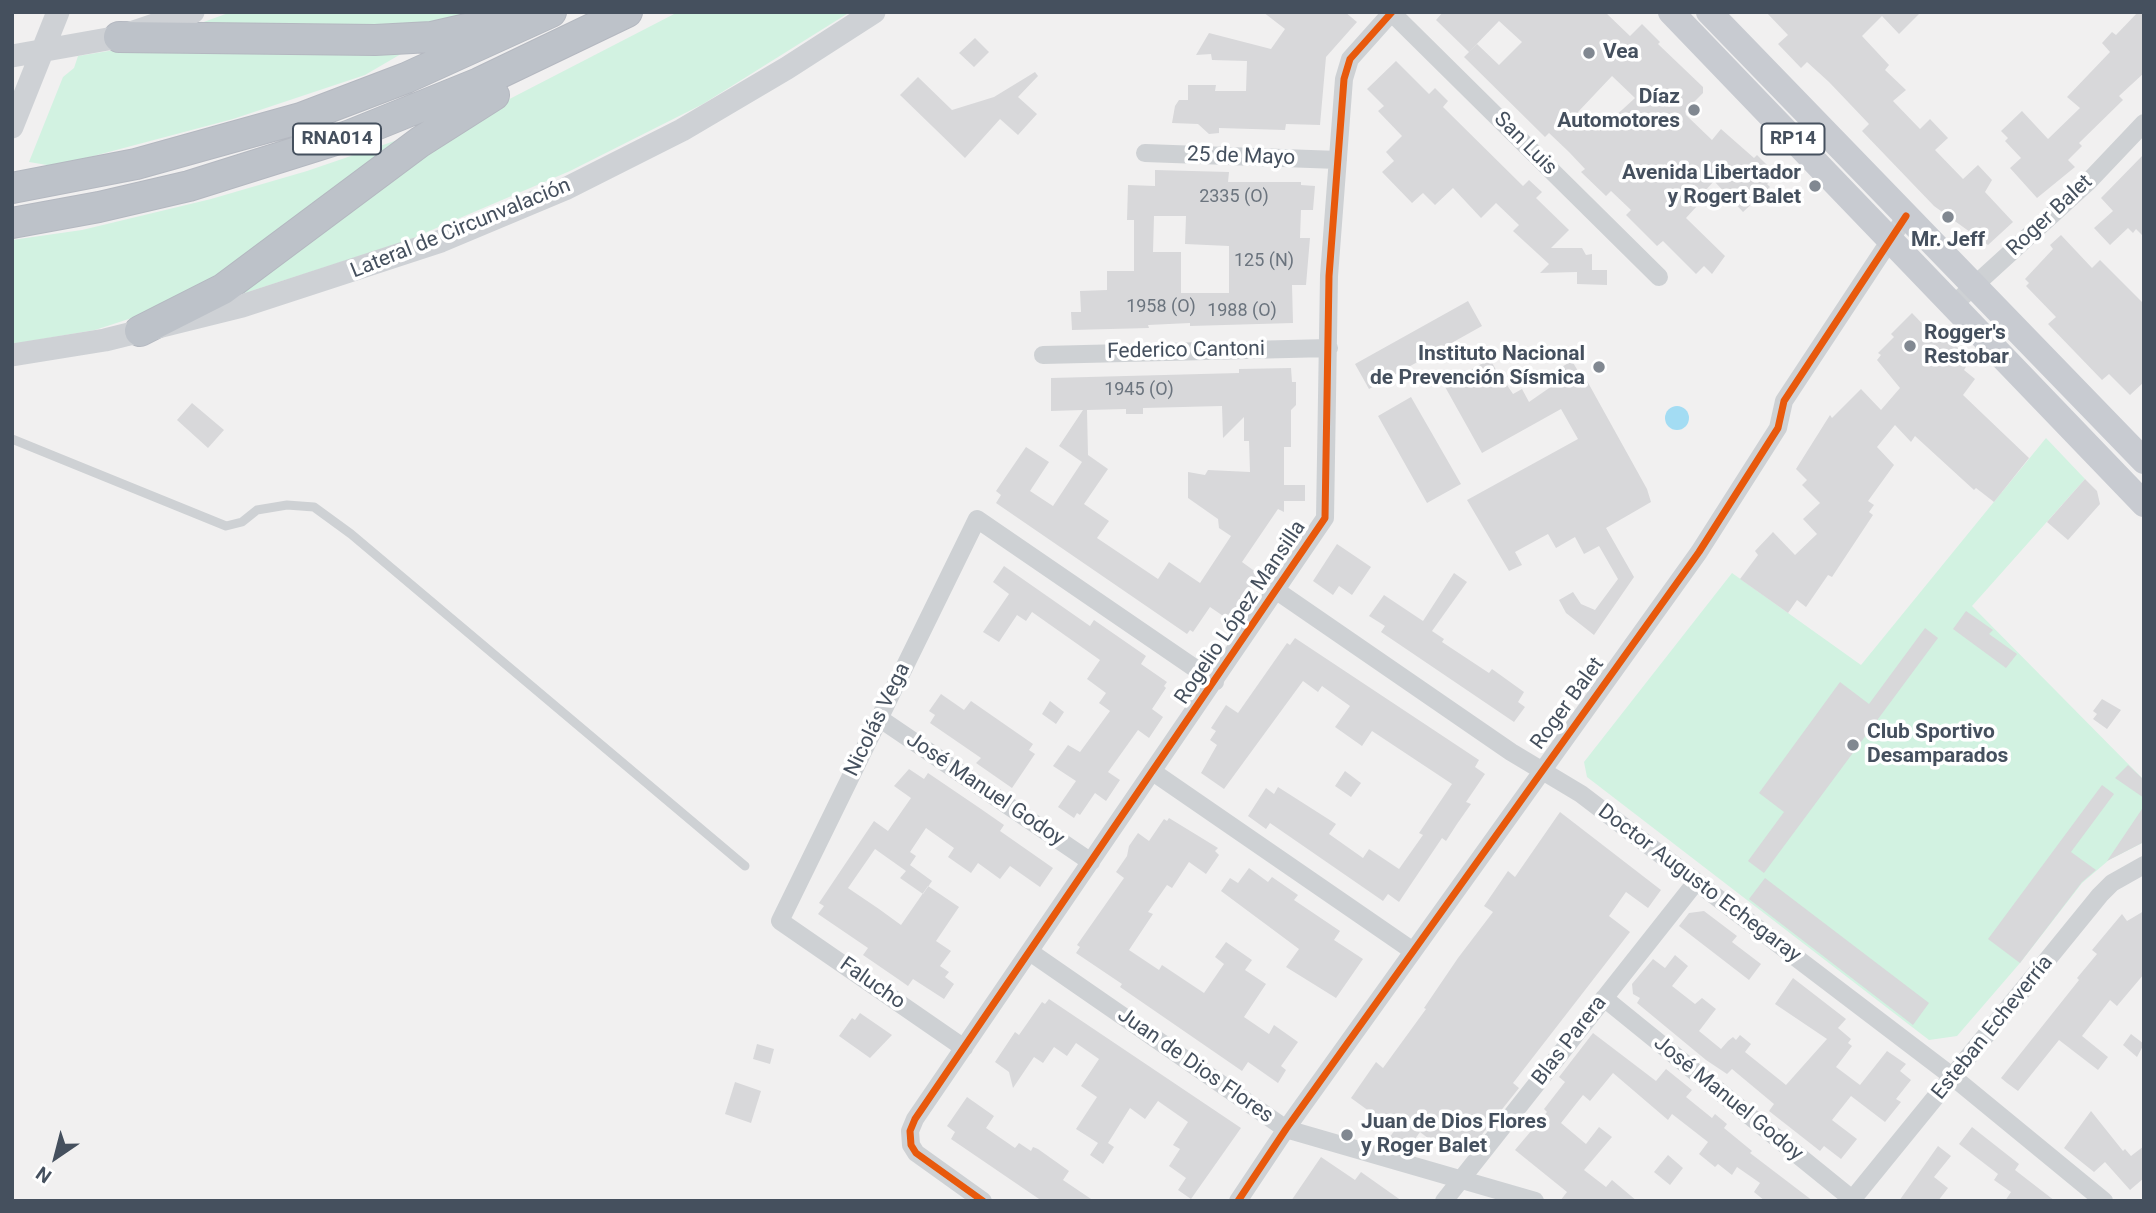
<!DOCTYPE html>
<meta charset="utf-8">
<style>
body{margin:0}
#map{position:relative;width:2156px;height:1213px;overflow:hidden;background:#f1f0f0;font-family:Roboto,sans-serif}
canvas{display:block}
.frame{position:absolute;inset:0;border:14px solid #45505e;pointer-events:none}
.north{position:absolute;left:21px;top:1122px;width:70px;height:70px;-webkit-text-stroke:5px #fff;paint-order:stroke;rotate:215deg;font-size:19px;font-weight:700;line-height:28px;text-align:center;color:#45505e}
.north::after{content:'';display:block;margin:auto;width:24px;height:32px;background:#45505e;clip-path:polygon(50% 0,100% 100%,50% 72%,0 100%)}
</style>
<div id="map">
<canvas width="2156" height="1213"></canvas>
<div class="frame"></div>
<div class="north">N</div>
</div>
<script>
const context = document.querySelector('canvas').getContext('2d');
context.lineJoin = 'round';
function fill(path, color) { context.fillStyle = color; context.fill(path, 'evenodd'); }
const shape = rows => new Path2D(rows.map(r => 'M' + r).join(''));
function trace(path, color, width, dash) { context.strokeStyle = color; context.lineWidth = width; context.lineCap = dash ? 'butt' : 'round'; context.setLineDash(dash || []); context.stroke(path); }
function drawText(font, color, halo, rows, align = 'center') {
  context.font = font + ' Roboto,sans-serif'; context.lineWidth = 7; context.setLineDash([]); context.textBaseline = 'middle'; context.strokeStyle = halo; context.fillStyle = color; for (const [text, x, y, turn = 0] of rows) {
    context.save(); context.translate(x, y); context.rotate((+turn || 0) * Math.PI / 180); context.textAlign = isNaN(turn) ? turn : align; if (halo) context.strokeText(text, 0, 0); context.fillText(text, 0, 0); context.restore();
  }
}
const green = shape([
 [231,12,470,12,434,22,401,25,201,23],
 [678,12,850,12,703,104,570,171,406,241,223,300,494,107],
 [413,47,365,75,233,119,71,162,53,166,29,162,63,77,74,68,78,56,121,49],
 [415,134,187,300,95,330,12,344,12,240,82,230,211,199,307,171],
 [2046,438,2085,479,1972,606,2144,780,2144,842,2109,860,2082,883,2020,963,1957,1036,1929,1040,1587,777,1584,762,1732,573,1861,665]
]);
const water = shape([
 '1665 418a12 12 0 1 1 24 0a12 12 0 1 1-24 0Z'
]);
const building = shape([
 [1263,12,1345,12,1357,22,1326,57,1320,125,1286,124,1285,130,1219,128,1219,133,1209,134,1198,124,1172,123,1175,106,1179,100,1188,100,1188,85,1216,85,1215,91,1246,91,1247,61,1212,60,1211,54,1196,55,1209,33,1271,49,1285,29],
 [1443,12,1605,12,1630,36,1642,24,1660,42,1658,44,1703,87,1703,93,1685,111,1686,115,1712,140,1721,129,1754,158,1757,155,1777,175,1767,184,1770,187,1743,212,1714,181,1694,203,1697,206,1686,218,1725,256,1712,274,1704,266,1696,274,1663,241,1657,246,1626,215,1631,210,1611,191,1606,196,1581,172,1585,169,1569,152,1549,133,1545,137,1464,57,1477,44,1499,65,1522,42,1499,21,1469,52,1436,20],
 [1612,76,1635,98,1599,131,1578,112],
 [1766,12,1921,12,1899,34,1882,16,1862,36,1889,65,1885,70,1906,90,1893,101,1920,129,1930,119,1948,138,1935,150,1963,179,1978,165,1992,180,1985,192,2013,222,1988,245,1934,206,1862,131,1869,124,1829,82,1807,62,1801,68,1778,44,1788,35],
 [2138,12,2144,12,2144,73,2119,96,2123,100,2079,143,2082,146,2068,160,2075,167,2037,198,2010,168,2021,158,2005,141,2008,138,2001,131,2022,111,2048,139,2080,108,2067,97,2110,52,2102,43,2112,32,2116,35],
 [975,38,989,52,974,67,959,53],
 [1396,61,1429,94,1435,88,1448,101,1443,107,1523,186,1529,180,1542,192,1536,198,1569,230,1551,248,1582,248,1586,255,1592,254,1592,270,1607,270,1607,285,1577,284,1577,272,1540,273,1549,264,1513,231,1519,225,1496,203,1481,218,1453,188,1435,205,1423,193,1412,203,1382,172,1394,161,1386,152,1402,136,1378,111,1384,106,1367,89],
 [1035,72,1038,76,1018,97,1037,114,1018,135,1000,119,965,158,900,95,918,77,952,110,994,97],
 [2144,154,2144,237,2136,229,2133,233,2128,228,2110,245,2094,228,2113,211,2101,198],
 [1155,170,1229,172,1228,182,1301,182,1301,185,1315,186,1313,210,1301,210,1300,238,1310,238,1306,285,1292,285,1293,323,1190,326,1190,323,1148,325,1149,328,1072,330,1071,312,1081,312,1080,291,1107,290,1107,271,1134,271,1134,220,1127,220,1128,185,1155,186],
 [1154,216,1186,216,1185,244,1229,246,1229,293,1181,293,1181,252,1153,252],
 [2061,235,2092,268,2100,260,2144,304,2144,382,2130,395,2109,374,2102,380,2048,324,2056,317,2026,286,2029,283,2025,279,2053,249,2050,245],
 [1468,301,1482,326,1369,389,1355,364],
 [1912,313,1939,341,1945,335,1962,352,1958,357,1967,365,1964,370,1975,379,1963,395,2029,458,1994,502,1976,488,1974,490,1915,436,1911,442,1895,425,1877,447,1894,465,1868,501,1874,505,1869,512,1873,515,1832,577,1828,575,1806,607,1797,600,1788,613,1740,579,1758,555,1755,551,1773,532,1795,555,1817,534,1803,519,1820,503,1802,485,1807,480,1796,469,1830,415,1832,418,1861,389,1881,410,1900,388,1877,360,1881,355,1878,353,1894,337,1891,334],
 [1490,359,1505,386,1507,385,1513,394,1522,389,1529,402,1552,386,1546,376,1572,361,1578,371,1581,370,1647,489,1651,502,1606,528,1634,577,1594,635,1566,613,1559,600,1573,592,1581,604,1595,610,1618,579,1599,546,1584,554,1575,537,1556,548,1548,534,1515,552,1522,565,1509,571,1467,500,1578,439,1561,409,1482,453,1444,385],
 [1291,368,1292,382,1296,382,1296,405,1291,410,1291,447,1284,447,1284,485,1305,485,1305,501,1284,501,1284,512,1278,509,1242,562,1260,575,1229,620,1210,607,1193,632,1190,630,1187,634,996,503,1001,495,996,491,1026,447,1049,462,1030,491,1053,506,1082,462,1059,446,1083,410,1051,411,1051,378,1239,373,1239,369],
 [1222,406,1223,438,1244,417,1244,441,1249,441,1250,472,1208,470,1205,475,1188,472,1188,498,1218,519,1219,528,1231,536,1200,583,1169,562,1158,579,1097,538,1109,521,1084,504,1108,469,1088,455,1087,410,1126,409,1126,414,1143,414,1143,408],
 [1411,397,1461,484,1427,503,1378,416],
 [192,403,224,430,208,448,177,420],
 [2085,479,2097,491,2100,504,2068,540,2047,522],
 [1337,544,1371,567,1352,595,1339,586,1333,595,1313,581],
 [1004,566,1090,626,1094,620,1146,656,1141,664,1167,682,1164,686,1166,688,1152,709,1163,717,1149,738,1138,730,1108,772,1120,780,1106,801,1095,793,1080,815,1077,813,1074,818,1058,807,1076,781,1053,766,1068,745,1080,752,1110,711,1099,703,1106,693,1087,679,1100,660,1032,612,1026,621,1017,615,999,642,983,632,1009,594,993,582],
 [1454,573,1467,582,1432,631,1444,639,1442,642,1489,673,1492,669,1524,692,1518,702,1525,707,1514,722,1381,632,1385,626,1369,616,1384,595,1423,621],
 [1966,611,1993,630,1989,634,2017,654,2006,668,1953,629],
 [1925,628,1938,638,1764,873,1748,861,1784,812,1759,793,1840,682,1869,704],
 [1295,638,1479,760,1475,767,1485,774,1466,802,1471,804,1457,824,1446,841,1442,838,1399,902,1388,894,1383,901,1270,823,1266,829,1248,816,1266,788,1274,794,1278,787,1336,824,1329,834,1363,858,1369,849,1399,869,1423,835,1419,833,1452,784,1372,731,1362,746,1335,727,1350,706,1322,686,1318,692,1303,681,1224,789,1201,773,1217,745,1210,740,1216,731,1211,728,1226,705,1238,713,1287,643,1290,645],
 [941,694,964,710,971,701,1033,744,1029,750,1035,754,1012,788,976,763,981,758,930,723,935,715,929,711],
 [2102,699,2121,710,2107,729,2093,719,2097,714,2093,711],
 [1050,701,1064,712,1056,724,1042,714],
 [2128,765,2144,780,2144,798,2115,778],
 [909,769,924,779,928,773,981,809,1004,825,1000,831,1053,868,1040,887,1010,866,1000,879,978,863,971,873,948,857,954,848,926,828,910,852,916,856,910,865,932,881,923,894,900,878,906,871,875,849,848,888,879,909,901,925,928,886,959,907,936,941,951,951,940,966,949,972,945,977,954,984,944,999,913,979,908,986,898,979,863,955,868,948,818,914,824,906,819,903,874,821,888,831,911,798,894,786],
 [1345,771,1361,783,1351,797,1335,786],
 [2102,785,2114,794,2071,852,2096,870,2082,882,2020,963,1988,939],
 [2144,806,2144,842,2107,861],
 [1560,812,1661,890,1648,908,1626,892,1609,916,1630,932,1513,1083,1519,1088,1472,1147,1461,1139,1450,1155,1420,1132,1408,1149,1386,1142,1395,1130,1351,1098,1376,1062,1383,1068,1426,1009,1424,1008,1458,958,1493,912,1484,906,1508,871,1515,877],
 [1169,818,1218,848,1215,851,1219,855,1206,874,1189,862,1172,888,1167,885,1148,912,1153,914,1129,950,1159,970,1162,965,1204,993,1224,964,1215,957,1226,942,1252,960,1245,970,1266,984,1244,1017,1269,1034,1274,1025,1298,1042,1281,1066,1286,1070,1278,1083,1248,1062,1242,1071,1120,987,1122,984,1076,953,1080,947,1077,945,1124,878,1116,872,1127,856,1129,846,1138,833,1149,841,1164,819,1167,821],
 [1249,868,1268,882,1272,877,1298,895,1294,900,1340,931,1334,940,1363,959,1336,998,1286,967,1299,949,1221,891,1230,878,1238,883],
 [1765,878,1929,1003,1913,1025,1749,899],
 [1704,911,1737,936,1732,942,1761,964,1749,980,1679,926,1689,913],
 [2144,911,2144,974,2117,1006,2110,1000,2082,1036,2108,1057,2098,1070,2059,1040,2018,1091,2007,1083,2001,1078,2079,980,2077,978,2097,954,2092,950,2122,914,2127,921],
 [1675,955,1688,966,1672,986,1695,1004,1702,998,1716,1009,1699,1031,1721,1049,1728,1041,1733,1037,1736,1040,1740,1035,1751,1044,1745,1052,1786,1085,1827,1039,1775,1004,1793,978,1846,1019,1838,1028,1851,1039,1848,1043,1852,1046,1836,1067,1860,1085,1887,1051,1906,1064,1900,1071,1911,1080,1896,1099,1901,1102,1885,1122,1851,1096,1832,1120,1857,1139,1841,1159,1824,1146,1820,1151,1769,1111,1774,1104,1732,1069,1727,1074,1706,1060,1637,1003,1640,998,1633,994,1632,984,1653,959,1665,968],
 [1049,999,1241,1128,1191,1199,1178,1190,1186,1178,1169,1166,1180,1149,1173,1145,1188,1122,1158,1101,1145,1119,1130,1108,1108,1143,1114,1147,1103,1164,1090,1155,1098,1143,1076,1129,1097,1097,1081,1086,1099,1059,1076,1043,1067,1056,1054,1047,1043,1063,1034,1057,1013,1088,1009,1072,995,1062,1015,1032,1019,1035,1042,1002,1045,1004],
 [860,1013,892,1035,870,1058,839,1036,852,1018,855,1020],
 [1593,1033,1656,1081,1666,1069,1692,1090,1686,1097,1712,1118,1715,1114,1727,1124,1724,1128,1752,1151,1750,1153,1813,1201,1765,1201,1754,1192,1760,1183,1737,1167,1732,1175,1718,1164,1715,1167,1699,1154,1708,1142,1672,1114,1668,1120,1613,1073,1590,1101,1583,1095,1561,1123,1586,1144,1599,1127,1612,1137,1584,1170,1606,1187,1612,1180,1637,1201,1560,1201,1567,1192,1515,1150,1547,1112,1544,1109,1565,1082,1559,1077],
 [2131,1034,2144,1044,2137,1057,2123,1045],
 [757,1044,774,1049,770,1064,753,1059],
 [735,1082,761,1091,751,1123,725,1114],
 [967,1097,994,1116,986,1128,1015,1148,1019,1143,1031,1151,1033,1147,1038,1149,1069,1171,1063,1180,1094,1201,1042,1201,951,1139,955,1132,947,1126],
 [2091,1111,2123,1151,2125,1149,2131,1156,2144,1146,2144,1178,2130,1190,2105,1162,2094,1172,2064,1148],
 [1972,1127,2019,1164,2015,1170,2055,1201,2005,1201,2011,1192,1994,1180,1998,1174,1959,1144],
 [1938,1146,1951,1156,1934,1177,1948,1188,1938,1201,1899,1201],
 [1668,1155,1683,1168,1670,1185,1654,1172],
 [1321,1157,1355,1180,1361,1172,1402,1201,1291,1201]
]);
const lane = shape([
 [12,439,226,526,242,522,257,510,287,505,314,507,351,534,745,866]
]);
const street = shape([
 [1391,12,1659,277],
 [1145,153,1338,160],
 [1953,305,2088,182,2144,123],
 [1043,355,1329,348],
 [1277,591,1511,752,1581,794,1953,1077,2104,1201],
 [879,718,1091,862],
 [1153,772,1413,951],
 [1030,952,1286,1129,1535,1201],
 [1604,998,1852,1199],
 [964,1048,780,921,977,519,1215,682],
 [983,1201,916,1153,911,1145,910,1131,915,1119,1325,518,1329,276,1344,79,1350,59,1392,12],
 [1238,1201,1286,1129,1699,552,1778,428,1784,401,1906,216],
 [1444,1201,1696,882],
 [1851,1201,2100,895,2112,883,2144,865]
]);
const secondary = shape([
 [12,56,119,37,193,12],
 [12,127,58,12],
 [12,355,105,340,242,306,441,241,565,189,682,130,787,68,874,12]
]);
const primary = shape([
 [1671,12,2144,504],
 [1709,12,2144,461]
]);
const highway = shape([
 [119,37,375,40,431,37,501,21],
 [12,188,136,164,301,118,406,78,551,12],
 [12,223,99,207,189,186,348,136,479,83,627,12],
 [140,331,223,289,420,142,494,95]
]);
const cycleway = shape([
 [983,1201,916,1153,911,1145,910,1131,915,1119,1325,518,1329,276,1344,79,1350,59,1392,12],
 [1238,1201,1286,1129,1699,552,1778,428,1784,401,1906,216]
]);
const markers = [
 [1589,53,7,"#818891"],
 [1694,110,7,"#818891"],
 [1815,186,7,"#818891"],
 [1948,217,7,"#818891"],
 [1910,346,7,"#818891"],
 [1599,367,7,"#818891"],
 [1853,745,7,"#818891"],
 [1347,1135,7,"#818891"]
];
const numberNames = [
 ["2335 (O)",1234,197],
 ["125 (N)",1264,261],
 ["1958 (O)",1161,307],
 ["1988 (O)",1242,311],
 ["1945 (O)",1139,390]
];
const shields = [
 [337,139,88],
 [1793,139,63]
];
const shieldNames = [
 ["RNA014",337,139],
 ["RP14",1793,139]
];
const poiNames = [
 ["Vea",1603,53],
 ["Díaz",1680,98,"right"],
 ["Automotores",1680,122,"right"],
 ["Avenida Libertador",1801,174,"right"],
 ["y Rogert Balet",1801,198,"right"],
 ["Mr. Jeff",1948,241,"center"],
 ["Rogger's",1924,334],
 ["Restobar",1924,358],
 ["Instituto Nacional",1585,355,"right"],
 ["de Prevención Sísmica",1585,379,"right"],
 ["Club Sportivo",1867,733],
 ["Desamparados",1867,757],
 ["Juan de Dios Flores",1361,1123],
 ["y Roger Balet",1361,1147]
];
const streetNames = [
 ["San Luis",1525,144,45],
 ["25 de Mayo",1241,157,2],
 ["Roger Balet",2050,216,-43],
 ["Lateral de Circunvalación",461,229,-22],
 ["Federico Cantoni",1186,351,-1],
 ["Rogelio López Mansilla",1241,613,-56],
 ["Roger Balet",1568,704,-54],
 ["Nicolás Vega",878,720,-64],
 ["José Manuel Godoy",985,790,34],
 ["Doctor Augusto Echegaray",1699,884,37],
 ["Falucho",872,984,35],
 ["Esteban Echeverría",1993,1028,-51],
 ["Blas Parera",1570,1041,-52],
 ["Juan de Dios Flores",1195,1066,35],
 ["José Manuel Godoy",1728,1099,39]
];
fill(green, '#d2f2e1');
fill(water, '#a3dcf3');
fill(building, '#d8d8da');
trace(highway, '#b4b8c0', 32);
trace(lane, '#ced1d4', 9);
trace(street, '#ced1d4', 18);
trace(secondary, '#ced1d5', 23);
trace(primary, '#c8cbd1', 26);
trace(highway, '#bdc2c9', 30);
trace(cycleway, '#e8590c', 7);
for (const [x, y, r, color] of markers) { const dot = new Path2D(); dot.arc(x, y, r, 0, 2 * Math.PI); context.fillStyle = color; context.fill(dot); trace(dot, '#fff', 2.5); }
drawText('18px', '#6b747e', null, numberNames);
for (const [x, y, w] of shields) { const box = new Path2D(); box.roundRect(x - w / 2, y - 15.5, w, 31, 5); context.fillStyle = '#fff'; context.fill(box); trace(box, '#45505e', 2); }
drawText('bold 19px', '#45505e', null, shieldNames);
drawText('bold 21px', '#45505e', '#fff', poiNames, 'left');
drawText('21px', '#45505e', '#fff', streetNames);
</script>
